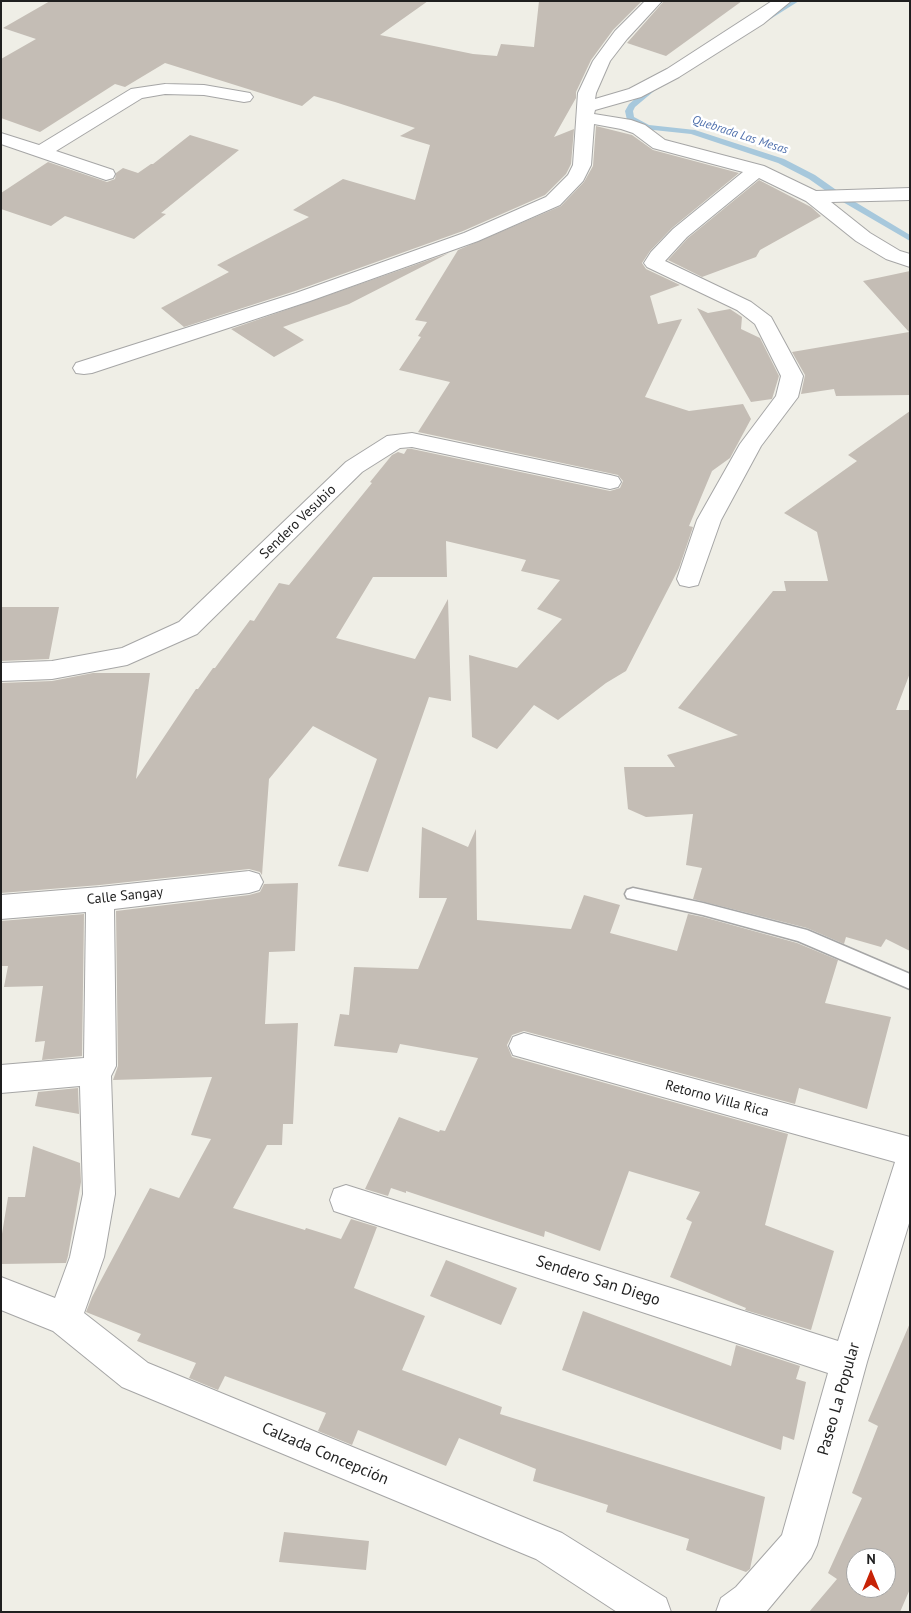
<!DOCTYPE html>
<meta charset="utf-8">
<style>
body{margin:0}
#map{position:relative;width:911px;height:1613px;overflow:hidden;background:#efeee6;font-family:"PT Sans",sans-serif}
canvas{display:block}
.frame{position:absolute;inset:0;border:2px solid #1f1f1f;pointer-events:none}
.north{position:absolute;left:846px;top:1548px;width:50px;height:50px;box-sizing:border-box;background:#fff;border:1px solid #a5a5a5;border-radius:50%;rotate:0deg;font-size:14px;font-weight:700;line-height:20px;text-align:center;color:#1f1f1f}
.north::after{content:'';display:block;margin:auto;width:18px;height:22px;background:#c72306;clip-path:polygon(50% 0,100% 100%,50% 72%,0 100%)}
</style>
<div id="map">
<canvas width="911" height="1613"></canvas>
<div class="frame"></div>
<div class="north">N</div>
</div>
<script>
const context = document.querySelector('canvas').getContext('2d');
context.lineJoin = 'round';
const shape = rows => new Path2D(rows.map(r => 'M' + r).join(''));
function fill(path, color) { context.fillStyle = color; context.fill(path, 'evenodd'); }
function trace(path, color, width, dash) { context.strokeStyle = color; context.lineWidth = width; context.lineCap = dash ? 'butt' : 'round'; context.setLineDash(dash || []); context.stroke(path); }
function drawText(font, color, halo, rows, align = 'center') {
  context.font = font + ' "PT Sans",sans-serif'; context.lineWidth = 5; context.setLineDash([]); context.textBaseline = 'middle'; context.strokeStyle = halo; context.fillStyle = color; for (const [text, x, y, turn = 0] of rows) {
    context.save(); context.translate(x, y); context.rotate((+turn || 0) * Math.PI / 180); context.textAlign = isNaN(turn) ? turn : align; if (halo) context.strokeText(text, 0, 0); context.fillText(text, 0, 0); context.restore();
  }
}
const stream = shape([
 [791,1,799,1,764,23,759,22,791,1],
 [653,84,660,86,635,107,633,111,634,117,649,125,695,130,784,159,815,175,842,194,910,235,910,241,836,198,809,179,778,163,691,134,644,129,627,120,625,111,629,104,653,84]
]);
const building = shape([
 [50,1,428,1,380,35,473,54,497,56,501,44,534,47,539,1,642,1,613,30,591,60,576,92,576,98,554,137,574,129,571,164,566,174,545,195,463,231,295,291,184,327,161,308,229,272,217,265,309,217,293,210,343,179,415,200,430,145,400,136,415,128,335,102,314,96,302,106,165,63,125,87,115,84,40,132,1,118,1,59,36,39,3,28],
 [664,1,742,1,666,56,627,43],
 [596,126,632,135,653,150,739,173,672,228,650,251,642,263,646,269,680,285,650,296,658,324,682,319,645,397,689,411,743,404,751,419,730,458,712,471,689,526,693,527,679,568,626,671,606,683,558,720,534,705,497,749,472,737,469,655,517,668,562,619,537,609,560,580,521,571,526,560,446,541,447,577,373,577,336,638,415,659,448,599,451,701,429,697,368,872,338,866,377,759,313,726,269,779,262,875,260,872,249,869,100,885,1,893,1,683,52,681,93,673,150,673,136,779,196,689,198,689,213,668,215,668,250,620,254,621,279,583,289,585,372,483,370,482,392,455,398,452,404,454,407,449,412,449,610,491,620,488,623,481,618,475,418,432,450,382,399,370,421,337,418,336,427,322,415,320,458,250,561,206,584,182,593,166],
 [190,135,239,150,161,213,166,214,134,239,65,216,51,226,1,209,1,193,48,162,107,182,115,179,116,173,123,168,138,173,151,164,153,164],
 [759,180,811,207,821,216,760,250,756,257,702,277,668,260,688,238],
 [449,253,349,304,283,327,304,340,274,357,231,329],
 [910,271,910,395,836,396,834,389,801,394,805,375,792,352,909,332,863,281],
 [697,308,708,313,730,309,742,317,741,329,760,338,779,376,772,399,751,402],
 [910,411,910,673,896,710,910,710,910,951,886,939,881,947,846,937,844,944,807,928,693,899,702,868,686,865,693,814,646,817,628,809,624,767,675,767,667,755,738,735,678,708,773,591,786,591,784,581,828,581,817,532,784,513,857,461,848,455],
 [1,607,59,607,49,659,1,661],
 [422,827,468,847,476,829,477,920,571,929,584,895,620,905,610,933,677,951,688,914,703,917,797,943,838,960,825,1003,891,1017,867,1109,799,1088,795,1104,524,1031,512,1035,507,1045,512,1057,788,1134,765,1225,834,1251,811,1330,745,1310,746,1308,670,1277,692,1222,686,1219,700,1192,629,1171,600,1251,545,1231,544,1237,406,1191,406,1193,391,1188,388,1196,365,1189,399,1117,439,1132,440,1130,445,1131,478,1058,400,1044,397,1053,334,1046,340,1014,349,1015,354,967,418,969,447,898,419,898],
 [298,883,295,951,269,952,265,1024,298,1023,293,1124,283,1124,282,1145,267,1145,233,1208,305,1230,306,1228,341,1239,351,1219,377,1227,354,1288,425,1316,402,1370,502,1407,500,1414,765,1497,750,1569,746,1572,686,1550,689,1539,606,1512,608,1505,533,1481,536,1469,459,1438,446,1466,358,1430,352,1445,318,1431,326,1413,225,1376,218,1390,189,1378,196,1363,137,1341,141,1334,86,1312,92,1297,150,1188,179,1198,211,1139,191,1135,212,1077,113,1080,118,1066,116,911,249,895,260,892,264,884],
 [84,914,82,1056,42,1060,45,1041,35,1042,43,986,4,987,8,966,1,966,1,921],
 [78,1088,79,1114,35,1106,38,1092],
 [33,1146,80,1163,81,1182,68,1256,66,1263,1,1264,1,1240,8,1197,25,1197],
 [446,1260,517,1288,501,1325,430,1296],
 [583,1311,731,1366,736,1345,800,1366,796,1379,806,1382,794,1440,783,1436,781,1450,562,1370],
 [910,1323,910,1589,900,1612,809,1612,837,1579,828,1573,862,1498,852,1493,878,1426,868,1421],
 [856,1558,886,1558,886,1588,856,1588],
 [284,1532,369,1541,366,1570,279,1562]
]);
const lane = shape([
 [633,888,703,903,807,930,910,974,910,989,798,941,703,915,627,898,625,894,627,890,633,888]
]);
const street = shape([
 [645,1,662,1,627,39,610,61,596,93,595,99,629,89,667,69,772,1,791,1,763,24,679,77,641,97,595,110,594,114,631,120,645,125,665,140,764,166,816,191,910,188,910,200,831,202,870,233,900,251,910,254,910,267,886,259,856,241,806,201,759,178,687,237,665,261,751,302,771,317,803,376,798,397,761,446,721,520,698,585,689,587,680,585,677,579,697,520,740,444,776,396,781,376,755,324,737,310,647,267,644,263,651,252,673,229,743,172,653,148,633,133,621,129,594,124,591,165,583,181,560,205,478,241,310,301,92,373,84,374,76,373,73,368,76,363,296,293,464,233,546,197,568,175,573,165,578,93,593,61,615,31,645,1],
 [165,84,204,85,250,93,253,97,250,101,244,102,204,95,165,94,142,98,56,151,113,170,115,174,113,178,106,180,1,144,1,133,39,145,131,89,165,84],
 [412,433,610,475,618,477,621,482,618,487,610,489,412,447,400,448,362,472,197,634,127,665,52,679,1,681,1,663,52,661,122,648,179,622,346,462,387,436,412,433],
 [249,871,259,874,263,882,259,890,249,893,114,909,116,1066,111,1076,115,1194,104,1257,84,1313,148,1363,562,1533,666,1598,671,1612,617,1612,536,1559,122,1387,53,1331,1,1310,1,1277,55,1298,70,1257,83,1194,80,1086,1,1093,1,1065,84,1058,86,912,1,919,1,895,100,887,249,871],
 [524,1033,910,1137,910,1220,867,1362,817,1545,811,1558,766,1612,716,1612,721,1598,736,1587,782,1535,828,1373,346,1215,334,1211,330,1200,334,1189,346,1185,838,1341,895,1162,513,1055,509,1046,513,1037,524,1033]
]);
const farWaternames = [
 ["Quebrada Las Mesas",740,135,18]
];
const streetNames = [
 ["Sendero Vesubio",298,522,-44],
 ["Calle Sangay",125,896,-6],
 ["Retorno Villa Rica",717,1099,15]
];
const nearStreetnames = [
 ["Sendero San Diego",598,1281,18],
 ["Paseo La Popular",839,1399,-74],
 ["Calzada Concepción",325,1454,23]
];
fill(stream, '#a7c8dc');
fill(building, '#c4bdb5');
trace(lane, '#a6a6a6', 3);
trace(street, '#a6a6a6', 2);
fill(lane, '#fff');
fill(street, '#fff');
drawText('italic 12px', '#4e6fac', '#fff', farWaternames);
drawText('14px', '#1f1f1f', '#fff', streetNames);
drawText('16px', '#1f1f1f', '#fff', nearStreetnames);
</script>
